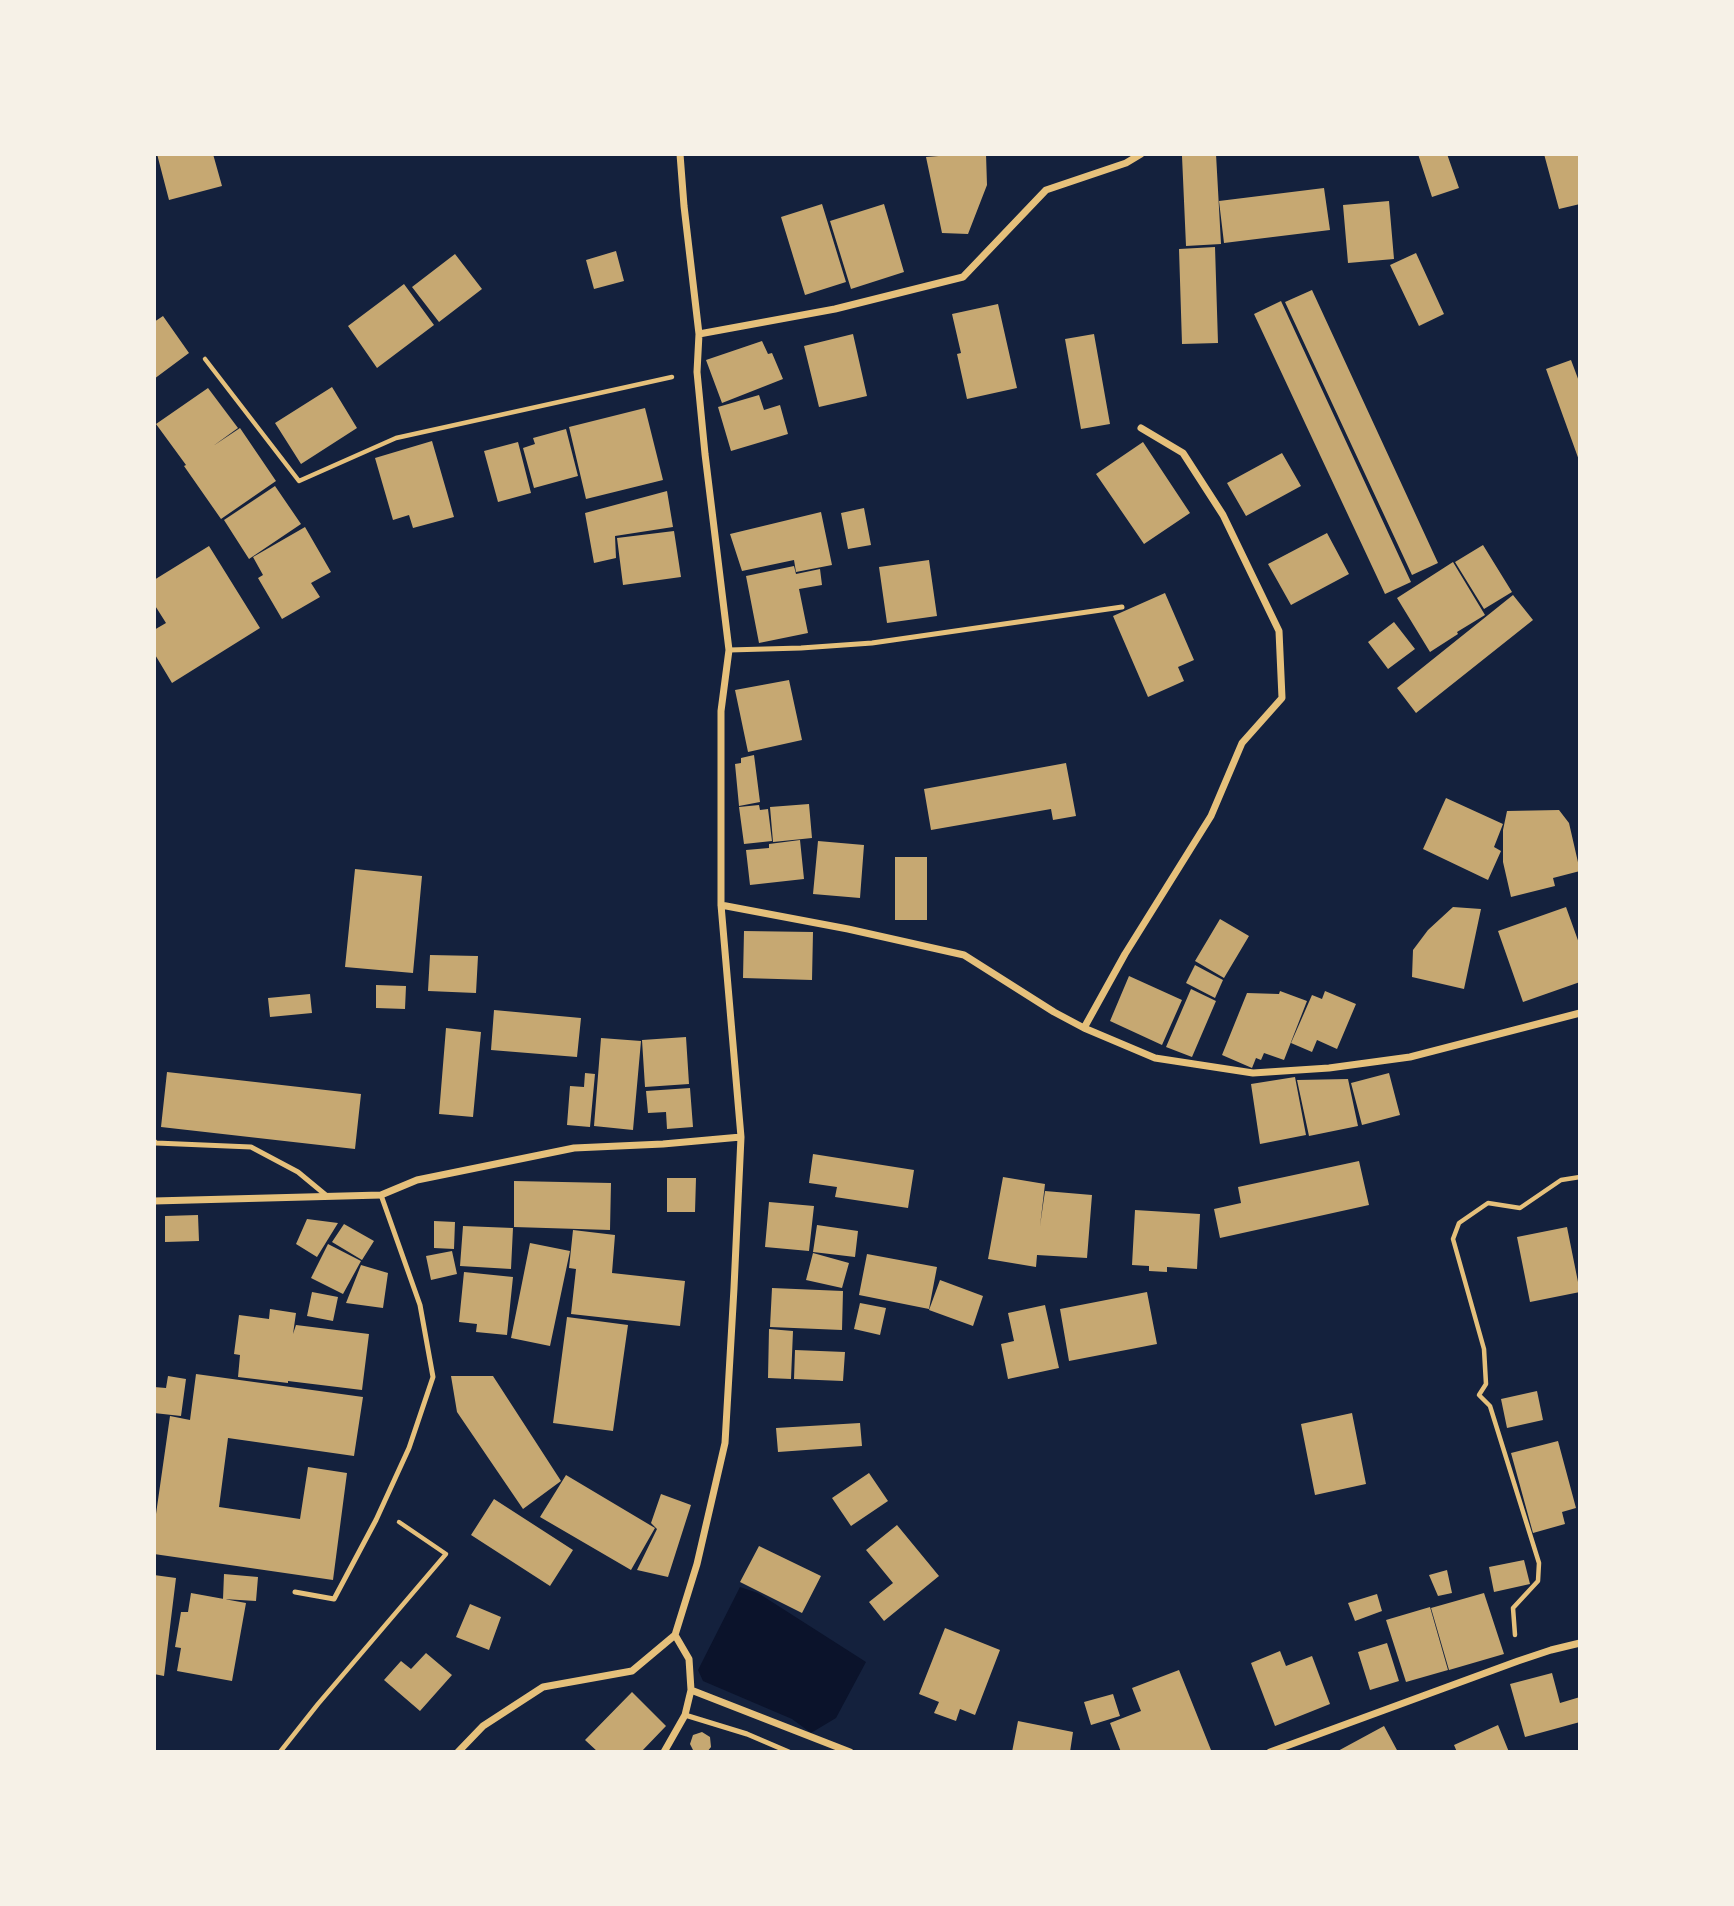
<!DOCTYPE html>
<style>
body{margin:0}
#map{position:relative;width:1734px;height:1906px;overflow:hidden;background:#14213d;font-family:Mulish,sans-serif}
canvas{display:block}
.frame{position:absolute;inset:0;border:156px solid #f6f1e7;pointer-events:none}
</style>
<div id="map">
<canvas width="1734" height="1906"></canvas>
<div class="frame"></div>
</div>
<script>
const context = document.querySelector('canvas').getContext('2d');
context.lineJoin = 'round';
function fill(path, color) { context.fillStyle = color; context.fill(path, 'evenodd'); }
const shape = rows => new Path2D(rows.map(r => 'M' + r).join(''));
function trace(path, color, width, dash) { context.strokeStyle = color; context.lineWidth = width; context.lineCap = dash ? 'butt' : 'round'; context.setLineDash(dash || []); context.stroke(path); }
const water = shape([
 [740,1587,758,1593,866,1662,836,1718,811,1733,792,1719,703,1681,698,1670]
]);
const building = shape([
 [157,154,213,154,222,186,169,200],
 [964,154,986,154,987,185,968,234,942,233,926,157],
 [1216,154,1221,244,1186,246,1182,156],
 [1418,154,1447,154,1459,188,1432,197],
 [1544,154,1578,154,1580,161,1580,204,1559,209],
 [1324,188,1330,230,1224,243,1219,201],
 [1389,201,1394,259,1348,263,1343,205],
 [822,204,846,282,805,295,781,217],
 [884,204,904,272,851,289,830,221],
 [1215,247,1218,343,1182,344,1179,249],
 [616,251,624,281,594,289,586,260],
 [1416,253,1444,314,1419,326,1390,265],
 [455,254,482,289,439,322,412,287],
 [404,284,434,325,377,368,348,326],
 [1312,290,1438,563,1412,575,1285,302],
 [1281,301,1411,582,1385,594,1254,314],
 [998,304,1017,388,967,399,957,354,961,353,952,314],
 [163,316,189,353,154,379,154,322],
 [853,334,867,396,819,407,804,346],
 [1094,334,1110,424,1081,429,1065,339],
 [762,341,768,354,772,353,783,379,722,403,706,360],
 [1571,360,1580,384,1580,463,1546,369],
 [332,387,357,428,301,464,275,423],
 [208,388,238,428,213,446,240,428,276,481,221,519,184,466,186,465,156,424],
 [759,395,764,410,780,405,788,434,731,451,718,407],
 [645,408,663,480,586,499,569,427],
 [566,429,578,476,534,488,523,448,535,444,533,438],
 [432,441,454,517,413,528,409,515,393,520,375,458],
 [518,442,531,493,498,502,484,451],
 [1143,442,1190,513,1144,544,1096,474],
 [1282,453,1301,486,1246,516,1227,483],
 [275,486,301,524,249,559,224,520],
 [667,491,673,527,615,536,616,558,594,563,585,513],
 [864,508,871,545,848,549,841,513],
 [821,512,832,565,796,572,794,560,742,571,730,534],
 [305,527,331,572,311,583,320,597,282,619,258,578,263,575,253,557],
 [674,531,681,577,623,585,617,538],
 [1327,533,1349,574,1291,605,1268,564],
 [1483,545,1512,592,1484,609,1455,562],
 [209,546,260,628,172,683,154,653,154,630,166,623,154,604,154,580],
 [929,560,937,616,887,623,879,567],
 [1453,562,1485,615,1457,632,1458,634,1430,652,1397,598],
 [794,566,796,574,820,569,822,585,799,589,808,633,759,643,746,576],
 [1165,593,1194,660,1178,667,1184,681,1148,697,1113,616],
 [1513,595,1533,620,1416,713,1397,688],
 [1394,622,1415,649,1388,669,1368,642],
 [789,680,802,740,748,752,735,690],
 [754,755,760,802,739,806,735,764,741,763,741,758],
 [1066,763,1076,816,1053,820,1051,809,931,830,924,789],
 [1446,798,1503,824,1494,847,1501,851,1488,880,1423,849],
 [809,804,812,838,773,842,770,807],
 [759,805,760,810,768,809,772,841,744,844,739,807],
 [1559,810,1569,823,1580,871,1553,878,1555,886,1511,897,1503,862,1503,830,1507,811],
 [800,840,804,879,750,885,746,850,769,848,769,844],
 [818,841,864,845,860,898,813,894],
 [895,857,927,857,927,920,895,920],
 [355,869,422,876,413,973,345,967],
 [1453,907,1481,909,1464,989,1412,977,1413,950,1428,930],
 [1566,907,1580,946,1580,982,1523,1002,1498,931],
 [1220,919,1249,936,1224,978,1195,961],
 [744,931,813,932,812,980,743,978],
 [430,955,478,956,476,993,428,991],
 [1195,965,1223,980,1215,998,1186,983],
 [1129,976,1182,1000,1162,1045,1110,1021],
 [376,985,406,986,405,1009,376,1008],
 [1191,989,1216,1001,1192,1057,1166,1047],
 [1280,991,1307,1001,1284,1060,1264,1053,1261,1060,1256,1058,1252,1068,1222,1055,1247,993,1279,994],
 [1325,991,1356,1004,1337,1049,1317,1040,1312,1052,1291,1043,1312,995,1322,999],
 [310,994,312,1013,270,1017,268,998],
 [494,1010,581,1018,577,1057,491,1050],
 [446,1028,481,1032,473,1117,439,1114],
 [686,1037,689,1084,645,1087,642,1040],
 [601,1038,641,1041,633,1130,594,1126],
 [167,1072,361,1094,355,1149,161,1127],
 [585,1073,595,1074,590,1127,567,1125,570,1086,584,1087],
 [1389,1073,1400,1115,1362,1125,1351,1083],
 [1295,1077,1306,1135,1260,1144,1251,1084],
 [1348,1079,1358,1126,1309,1136,1297,1080],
 [690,1088,693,1127,667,1129,666,1112,648,1113,646,1091],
 [813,1154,914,1170,908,1208,835,1197,837,1187,809,1183],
 [1359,1161,1369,1205,1220,1238,1214,1209,1241,1203,1238,1187],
 [1003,1177,1045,1184,1040,1226,1045,1191,1092,1195,1087,1258,1037,1255,1036,1267,988,1259],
 [667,1178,696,1178,695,1212,667,1212],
 [514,1181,611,1183,610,1230,514,1227],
 [769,1202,814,1206,809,1251,765,1247],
 [1135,1210,1200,1214,1197,1269,1167,1267,1167,1272,1149,1271,1149,1266,1132,1265],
 [198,1215,199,1241,165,1242,165,1216],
 [307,1219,338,1223,317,1257,296,1244],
 [434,1221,455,1222,454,1249,434,1248],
 [344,1224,374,1241,362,1260,332,1242],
 [817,1225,858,1231,855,1257,813,1252],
 [463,1226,513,1228,511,1269,460,1266],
 [1567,1227,1580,1292,1530,1302,1517,1237],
 [573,1230,615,1235,612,1273,685,1281,680,1326,571,1314,576,1269,569,1268],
 [530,1243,570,1251,550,1346,511,1338],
 [328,1244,361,1261,343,1294,311,1278],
 [452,1251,457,1274,431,1280,426,1256],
 [813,1253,849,1263,842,1288,806,1280],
 [867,1254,937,1267,929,1309,859,1295],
 [361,1265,388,1273,383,1308,346,1303],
 [464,1272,513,1277,507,1335,476,1332,477,1324,459,1322],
 [940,1280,983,1296,973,1326,929,1310],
 [772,1288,843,1291,842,1330,770,1327],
 [312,1292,338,1297,333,1321,307,1316],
 [1147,1292,1157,1344,1069,1361,1060,1309],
 [860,1303,886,1308,880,1335,854,1329],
 [1045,1305,1059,1368,1008,1379,1001,1344,1014,1341,1008,1313],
 [270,1309,296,1313,293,1334,296,1325,369,1334,362,1390,288,1381,288,1383,238,1377,240,1355,234,1354,239,1315,269,1319],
 [567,1317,628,1325,613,1431,553,1423],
 [769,1329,793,1331,791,1379,768,1378],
 [795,1350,845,1352,843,1381,794,1379],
 [196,1374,363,1397,354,1456,228,1438,219,1507,300,1519,308,1467,347,1473,333,1580,154,1554,154,1528,170,1416,190,1420],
 [168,1376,186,1379,181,1416,154,1413,154,1387,166,1388],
 [451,1376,493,1376,561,1481,523,1509,457,1412],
 [1537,1391,1543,1420,1507,1428,1501,1399],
 [1352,1413,1366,1484,1315,1495,1301,1424],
 [860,1423,862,1446,778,1452,776,1428],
 [1558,1441,1576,1508,1562,1512,1565,1524,1533,1533,1511,1453],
 [869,1473,888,1501,851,1526,832,1498],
 [566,1475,655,1528,631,1570,540,1517],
 [661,1494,691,1505,668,1577,637,1570,657,1529,651,1523],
 [494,1499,573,1550,550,1586,471,1535],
 [897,1525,939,1576,884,1621,869,1602,893,1583,866,1550],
 [759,1546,821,1576,802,1613,740,1582],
 [1524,1560,1530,1584,1494,1592,1489,1567],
 [1447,1570,1452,1593,1438,1596,1429,1575],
 [224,1574,258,1577,256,1601,223,1599],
 [154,1575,176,1578,164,1676,154,1674],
 [191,1593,246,1603,232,1681,177,1671,181,1648,175,1647,181,1612,188,1612],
 [1484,1593,1504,1654,1449,1670,1431,1608],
 [1377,1594,1382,1611,1355,1621,1348,1603],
 [470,1604,501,1617,489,1650,456,1637],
 [1430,1607,1448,1670,1406,1682,1386,1620],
 [945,1628,1000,1650,975,1715,960,1709,956,1721,934,1713,939,1702,919,1694],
 [1387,1643,1399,1681,1370,1690,1358,1652],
 [1280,1651,1286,1666,1312,1656,1330,1704,1275,1726,1251,1663],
 [426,1653,452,1675,420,1711,384,1680,401,1661,411,1669],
 [1179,1670,1211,1750,1206,1752,1121,1752,1110,1723,1141,1711,1132,1688],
 [1552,1673,1560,1703,1580,1697,1580,1722,1525,1737,1510,1684],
 [632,1692,666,1726,641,1752,598,1752,585,1740],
 [1113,1694,1120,1716,1091,1725,1084,1702],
 [1018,1721,1073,1732,1070,1752,1012,1752],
 [1498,1725,1509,1752,1457,1752,1454,1745],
 [1384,1726,1398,1752,1336,1752],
 [702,1732,710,1737,711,1747,707,1752,694,1752,690,1744,693,1735]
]);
const path = shape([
 [205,359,299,481,396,438,672,377],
 [1515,1635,1513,1608,1538,1581,1539,1563,1490,1406,1479,1395,1486,1384,1484,1349,1453,1239,1459,1223,1488,1203,1520,1208,1561,1180,1580,1177],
 [280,1752,318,1704,446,1554,399,1522]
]);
const service = shape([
 [729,650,801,648,872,643,1122,607],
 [154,1141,156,1143,251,1147,298,1172,327,1196],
 [295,1592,334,1599,376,1520,409,1448,433,1377,420,1305,381,1195],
 [685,1715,747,1734,789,1752]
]);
const minor = shape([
 [699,334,835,309,963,277,1046,190,1126,163,1141,154],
 [721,905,848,929,964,955,1054,1012,1084,1028,1155,1058,1253,1073,1329,1068,1410,1057,1580,1013],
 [1084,1028,1125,954,1211,816,1242,743,1282,698,1279,631,1223,515,1183,453,1141,428],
 [154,1201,381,1195,417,1180,574,1148,663,1144,741,1137],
 [691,1690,850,1752],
 [458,1752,483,1726,543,1687,632,1671,675,1635],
 [664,1752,685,1715,691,1690,689,1659,675,1635,697,1564,725,1443,734,1288,741,1137,721,905,721,711,729,650,705,454,697,372,699,334,684,206,680,154],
 [1270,1752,1518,1661,1551,1650,1580,1643]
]);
fill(water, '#0b132b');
fill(building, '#c6a872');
trace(path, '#e5c07b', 4.5);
trace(service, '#e5c07b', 5);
trace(minor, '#e5c07b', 7);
</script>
